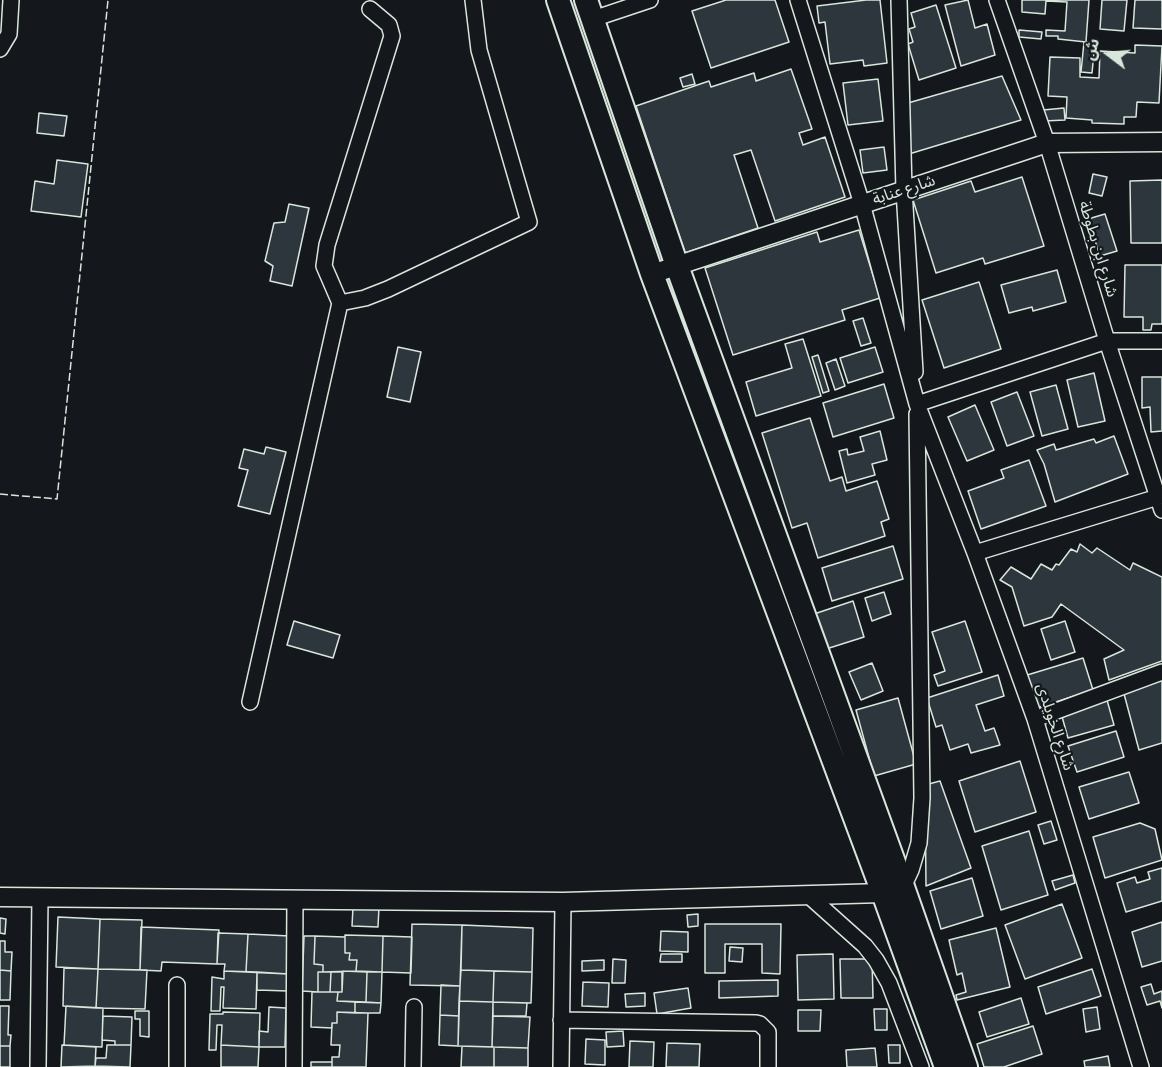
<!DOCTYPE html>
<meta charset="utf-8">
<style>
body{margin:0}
#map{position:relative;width:1162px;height:1067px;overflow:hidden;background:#14181c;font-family:"PT Sans Narrow","Noto Sans Arabic",sans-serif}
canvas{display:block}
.north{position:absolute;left:1078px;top:24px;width:60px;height:60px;-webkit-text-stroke:4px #14181c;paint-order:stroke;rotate:286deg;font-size:16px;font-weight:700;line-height:24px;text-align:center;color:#d8e6dc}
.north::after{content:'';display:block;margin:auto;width:21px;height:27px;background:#d8e6dc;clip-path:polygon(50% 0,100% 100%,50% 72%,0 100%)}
</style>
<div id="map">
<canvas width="1162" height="1067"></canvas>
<div class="north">ش</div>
</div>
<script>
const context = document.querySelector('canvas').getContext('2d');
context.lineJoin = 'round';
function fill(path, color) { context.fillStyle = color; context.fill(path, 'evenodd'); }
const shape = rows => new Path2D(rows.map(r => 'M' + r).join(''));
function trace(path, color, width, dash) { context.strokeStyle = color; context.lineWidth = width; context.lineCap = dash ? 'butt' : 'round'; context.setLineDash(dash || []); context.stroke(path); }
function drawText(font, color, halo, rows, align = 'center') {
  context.font = font + ' "PT Sans Narrow","Noto Sans Arabic",sans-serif'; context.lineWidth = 4.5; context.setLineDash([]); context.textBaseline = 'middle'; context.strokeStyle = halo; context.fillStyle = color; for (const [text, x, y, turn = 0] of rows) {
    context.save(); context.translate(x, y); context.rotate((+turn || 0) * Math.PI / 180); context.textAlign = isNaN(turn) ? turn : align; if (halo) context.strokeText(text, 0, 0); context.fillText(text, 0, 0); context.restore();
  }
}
const building = shape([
 [726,0,775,0,789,42,711,68,692,11,726,0],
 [866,0,880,0,887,63,864,66,863,60,830,64,825,22,819,23,817,6,866,0],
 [968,0,975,28,987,24,995,55,961,66,945,5,968,0],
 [1022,0,1089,0,1086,42,1058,39,1058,36,1046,36,1046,30,1065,31,1067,2,1046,1,1045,14,1022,12,1022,0],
 [1102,0,1127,0,1124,31,1100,29,1102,0],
 [1135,0,1162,0,1162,29,1133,28,1135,0],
 [936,5,956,68,919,80,908,44,913,42,909,29,915,27,911,13,936,5],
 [1019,30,1042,32,1041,39,1019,37,1019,30],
 [1084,42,1095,43,1092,73,1081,72,1084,42],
 [1135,45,1162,46,1159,103,1137,102,1136,117,1124,117,1124,124,1092,123,1092,120,1066,118,1067,97,1048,96,1050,57,1080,58,1080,77,1099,78,1100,51,1135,53,1135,45],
 [791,69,812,129,799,133,803,145,825,137,845,197,775,221,751,150,734,155,758,228,685,253,636,106,709,81,711,87,754,73,756,81,791,69],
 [692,74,695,84,683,87,680,78,692,74],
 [1002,76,1021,120,909,154,908,103,1002,76],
 [878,79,883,121,848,125,843,83,878,79],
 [1064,108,1065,120,1044,121,1043,110,1064,108],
 [39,113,67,116,64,136,37,133,39,113],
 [884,147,887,170,863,173,860,150,884,147],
 [57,160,88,164,81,217,31,211,35,181,54,184,57,160],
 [1093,174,1107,177,1102,196,1089,193,1093,174],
 [1022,177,1044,246,985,264,983,258,936,273,913,200,971,181,975,192,1022,177],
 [1162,180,1162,243,1131,243,1130,181,1162,180],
 [289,204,309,208,292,286,270,281,273,266,265,261,274,223,285,222,289,204],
 [1105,214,1117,251,1100,256,1088,219,1105,214],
 [859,230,880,298,842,310,845,320,733,355,705,268,817,232,820,242,859,230],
 [1125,265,1162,265,1162,324,1152,324,1151,330,1143,330,1143,317,1124,317,1125,265],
 [1057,270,1066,302,1033,311,1032,307,1009,313,1001,285,1057,270],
 [979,282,1001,349,944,368,922,300,979,282],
 [863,318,871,343,861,346,853,321,863,318],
 [803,339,821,396,756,416,746,382,792,368,785,344,803,339],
 [398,347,421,352,410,402,387,397,398,347],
 [875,347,883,372,848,383,840,358,875,347],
 [818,355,829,391,823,393,812,357,818,355],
 [836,359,845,386,835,390,826,363,836,359],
 [1094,373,1105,421,1078,427,1067,380,1094,373],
 [1142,377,1162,377,1162,431,1151,432,1150,407,1142,408,1142,377],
 [884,384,894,418,833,437,823,403,884,384],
 [1056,385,1068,429,1042,436,1030,392,1056,385],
 [1017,392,1034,436,1007,446,991,402,1017,392],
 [975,405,994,450,967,461,948,417,975,405],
 [810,418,830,481,842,477,846,491,877,481,889,519,881,522,885,536,818,558,807,523,792,528,762,433,810,418],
 [880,431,887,460,872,464,875,475,847,483,839,451,847,449,848,455,864,451,860,437,880,431],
 [1114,436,1128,474,1055,502,1044,464,1037,450,1054,444,1056,450,1094,439,1096,443,1114,436],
 [266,447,286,452,270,514,238,506,248,470,239,468,244,449,264,454,266,447],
 [1029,460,1046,506,981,529,968,491,1004,478,1001,470,1029,460],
 [1080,544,1092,553,1097,548,1130,570,1133,563,1162,577,1162,661,1109,680,1104,659,1124,650,1061,604,1052,617,1024,626,1012,587,1000,580,1011,567,1031,579,1041,564,1052,570,1056,564,1059,565,1071,549,1077,552,1080,544],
 [893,546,903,579,832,601,822,568,893,546],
 [884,592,891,614,872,621,865,598,884,592],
 [853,601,864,637,823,650,811,615,853,601],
 [294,621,340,635,333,658,287,645,294,621],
 [965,621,982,672,938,686,934,675,945,671,932,632,965,621],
 [1065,621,1075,652,1051,660,1041,629,1065,621],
 [1083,658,1093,690,1034,709,1024,676,1083,658],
 [872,663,883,691,861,700,849,672,872,663],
 [998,675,1004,696,976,705,985,731,994,728,1000,745,971,753,968,744,950,750,942,725,936,727,927,698,998,675],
 [1162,679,1162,743,1139,750,1123,690,1162,679],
 [898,698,916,764,874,776,856,710,898,698],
 [1107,700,1114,725,1068,738,1061,713,1107,700],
 [1116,731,1124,757,1077,772,1068,746,1116,731],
 [1020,761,1036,812,975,832,959,781,1020,761],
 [1129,772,1139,803,1089,819,1079,787,1129,772],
 [940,781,971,868,926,886,925,785,940,781],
 [1051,821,1057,840,1044,844,1038,825,1051,821],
 [1140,823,1155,829,1162,860,1105,878,1093,837,1140,823],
 [1029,831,1048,895,1001,910,982,846,1029,831],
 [1162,868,1162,901,1126,912,1117,883,1135,877,1137,883,1150,879,1148,872,1162,868],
 [1073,875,1075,883,1055,890,1052,881,1073,875],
 [972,878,983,916,941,929,930,891,972,878],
 [1062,904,1082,958,1025,979,1005,925,1062,904],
 [353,907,379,907,378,927,352,926,353,907],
 [698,914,698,926,688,927,687,915,698,914],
 [58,917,100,919,98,969,56,967,58,917],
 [0,918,6,919,5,934,0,933,0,918],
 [100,919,142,920,140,970,98,969,100,919],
 [1162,922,1162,961,1142,967,1132,932,1162,922],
 [412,924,462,925,460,986,410,985,412,924],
 [705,924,781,924,780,974,762,973,762,944,725,944,725,973,705,973,705,924],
 [462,925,533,928,532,972,461,970,462,925],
 [141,927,219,930,217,964,162,962,161,971,140,970,141,927],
 [996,928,1010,987,957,1000,956,995,966,992,962,973,957,975,949,940,996,928],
 [661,931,688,932,688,952,660,951,661,931],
 [218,933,248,934,246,972,224,971,225,964,217,964,218,933],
 [248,934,290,936,288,974,246,972,248,934],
 [345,935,383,936,382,972,356,971,357,960,349,960,350,953,345,953,345,935],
 [304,936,315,936,314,964,323,965,323,972,318,972,318,992,302,991,304,936],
 [315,936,345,937,345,953,350,953,349,960,357,960,356,971,323,972,323,965,314,964,315,936],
 [383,936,412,937,411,973,382,972,383,936],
 [0,941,5,941,5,952,12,952,11,971,0,970,0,941],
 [730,947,743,948,742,962,729,961,730,947],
 [661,954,682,954,682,962,660,962,661,954],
 [833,954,834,999,798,1000,797,955,833,954],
 [613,959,626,960,625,983,612,983,613,959],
 [840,959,872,959,873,998,841,998,840,959],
 [604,960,604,970,582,971,582,961,604,960],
 [64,968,98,969,96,1008,63,1006,64,968],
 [98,969,147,970,145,1009,96,1008,98,969],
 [1092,969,1101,996,1046,1014,1038,987,1092,969],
 [0,970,11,971,10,1000,0,1000,0,970],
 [461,970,494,971,493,1002,459,1001,461,970],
 [224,971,257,972,256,1009,223,1008,224,987,221,987,220,1011,211,1011,212,977,224,979,224,971],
 [343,971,367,972,366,1002,337,1001,338,992,342,992,343,971],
 [494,971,532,972,531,1003,493,1002,494,971],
 [257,972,288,974,288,991,257,990,257,972],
 [318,972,331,972,330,992,318,992,318,972],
 [331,972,342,972,342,992,330,992,331,972],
 [367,972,382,972,381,1003,366,1002,367,972],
 [778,980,778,996,719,998,719,981,778,980],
 [583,982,609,983,608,1007,582,1006,583,982],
 [1151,984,1154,994,1162,991,1162,1008,1160,1001,1147,1005,1141,987,1151,984],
 [441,985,460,986,459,1016,440,1015,441,985],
 [688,988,691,1008,657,1014,654,993,688,988],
 [312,992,338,992,337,1001,355,1002,355,1013,337,1012,337,1023,332,1023,332,1028,311,1027,312,992],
 [645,993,645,1006,626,1007,625,994,645,993],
 [1021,998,1029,1024,987,1037,979,1012,1021,998],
 [459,1001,493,1002,492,1047,458,1046,459,1001],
 [355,1002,381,1003,380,1013,355,1013,355,1002],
 [493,1002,527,1003,526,1016,493,1016,493,1002],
 [0,1006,9,1006,8,1035,11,1035,10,1046,0,1046,0,1006],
 [66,1006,103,1008,102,1047,64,1045,66,1006],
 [269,1007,286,1008,285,1047,259,1047,259,1031,268,1032,269,1007],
 [1097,1007,1100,1029,1086,1032,1083,1009,1097,1007],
 [874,1009,887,1009,887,1030,875,1030,874,1009],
 [798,1010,821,1010,820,1031,798,1031,798,1010],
 [135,1011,149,1011,149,1037,140,1036,140,1019,135,1019,135,1011],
 [223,1012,260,1013,259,1047,221,1045,222,1025,217,1025,216,1050,209,1050,210,1014,223,1014,223,1012],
 [337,1012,368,1013,366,1067,332,1067,332,1057,339,1057,340,1045,331,1045,332,1023,337,1023,337,1012],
 [440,1015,459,1016,458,1046,439,1045,440,1015],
 [103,1016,132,1017,131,1045,115,1045,115,1041,102,1040,103,1016],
 [493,1016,530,1017,528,1048,492,1047,493,1016],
 [1033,1026,1042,1054,1004,1067,984,1067,977,1044,1033,1026],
 [623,1031,624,1046,607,1047,606,1032,623,1031],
 [586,1039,605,1040,605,1065,585,1064,586,1039],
 [630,1041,654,1042,653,1067,629,1067,630,1041],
 [667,1043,700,1044,699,1067,666,1067,667,1043],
 [62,1045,96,1047,95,1066,61,1067,62,1045],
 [107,1045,131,1045,130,1067,95,1066,96,1058,106,1058,107,1045],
 [221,1045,259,1047,258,1067,221,1067,221,1045],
 [888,1045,900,1045,900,1063,889,1063,888,1045],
 [0,1046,10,1046,10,1067,0,1067,0,1046],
 [462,1046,494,1047,494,1067,461,1067,462,1046],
 [494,1047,528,1048,528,1067,494,1067,494,1047],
 [875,1048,877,1067,847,1067,846,1050,875,1048],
 [1108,1056,1110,1067,1085,1067,1084,1061,1108,1056],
 [311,1062,332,1062,332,1067,311,1067,311,1062]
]);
const minor = shape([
 [798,0,862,204,917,404,975,553,1035,719,1141,1067],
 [899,0,904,190,915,372],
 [997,0,1047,143,1107,341,1162,510],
 [370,9,389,25,392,36,327,245,324,266,340,303,365,298,388,289,529,222,479,50,473,0],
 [593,19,650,0],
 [0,49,9,34,11,0],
 [917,404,1107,341,1162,341],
 [975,553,1158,497],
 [250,702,340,303],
 [1035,719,1162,672],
 [903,887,911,870,919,843,922,798,917,414],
 [808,895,865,946,876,960,889,983,921,1067],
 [177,985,177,1067],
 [561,1020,756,1023,760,1024,768,1032,768,1067],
 [38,1067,40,897],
 [294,1067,295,899],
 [413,1067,414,1007],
 [561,1067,563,902]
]);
const tertiary = shape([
 [652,274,1047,143,1162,142],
 [0,897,563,902,883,893,896,889]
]);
const primary = shape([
 [558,0,652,274,883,893,946,1067],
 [586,0,677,266,903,887,966,1067]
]);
const fence = shape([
 [0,494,57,499,108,0]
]);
const streetNames = [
 ["شارع عنابة",904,190,-18],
 ["شارع ابن بطوطة",1098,249,73],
 ["شارع الخويلدى",1055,727,72]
];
fill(building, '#2c363c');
trace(building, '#d8e6dc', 1.5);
trace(minor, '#d8e6dc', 18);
trace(tertiary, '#d8e6dc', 21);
trace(primary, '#d8e6dc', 26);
trace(minor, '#14181c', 15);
trace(tertiary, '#14181c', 18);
trace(primary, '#14181c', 22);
trace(fence, '#d8e6dc', 1.5, [8, 3]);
drawText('16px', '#d8e6dc', '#14181c', streetNames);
</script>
